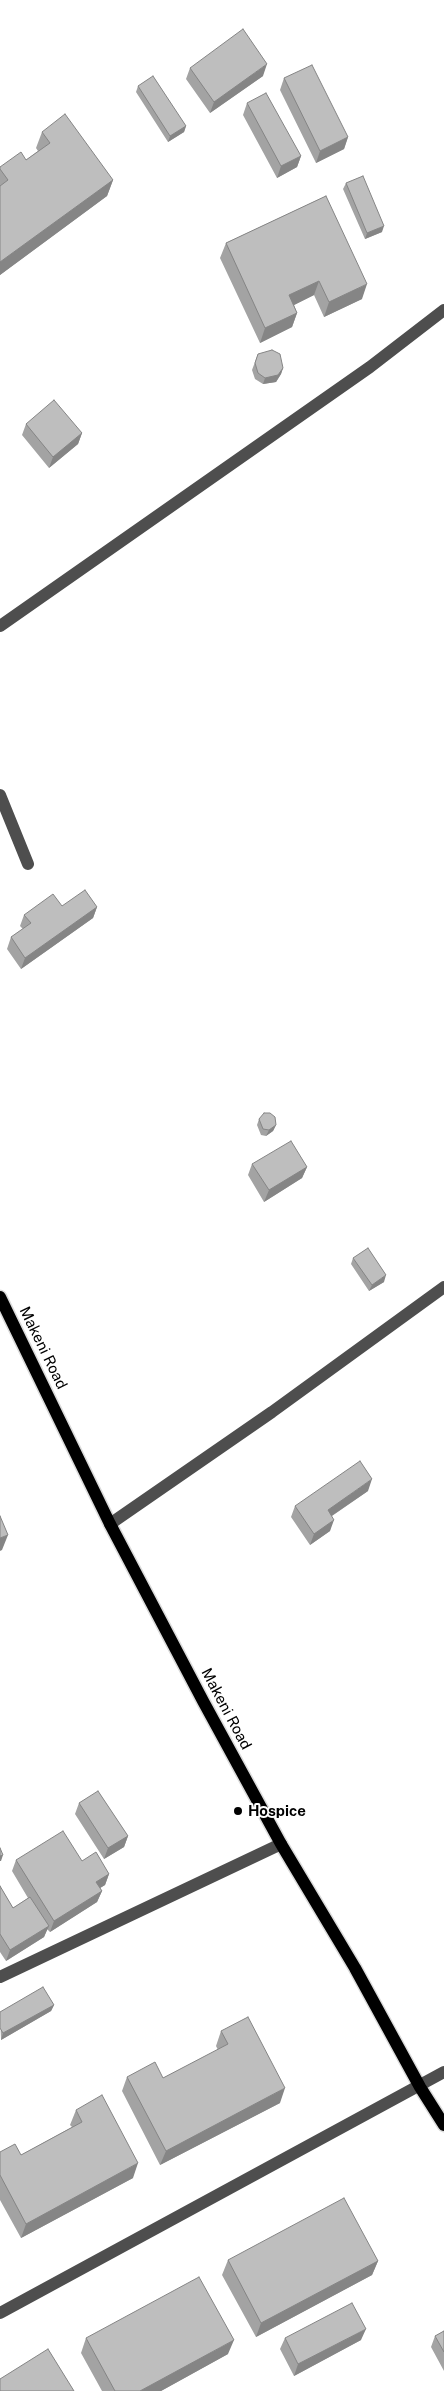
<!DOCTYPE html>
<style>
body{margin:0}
canvas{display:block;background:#fff}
</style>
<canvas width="444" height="2391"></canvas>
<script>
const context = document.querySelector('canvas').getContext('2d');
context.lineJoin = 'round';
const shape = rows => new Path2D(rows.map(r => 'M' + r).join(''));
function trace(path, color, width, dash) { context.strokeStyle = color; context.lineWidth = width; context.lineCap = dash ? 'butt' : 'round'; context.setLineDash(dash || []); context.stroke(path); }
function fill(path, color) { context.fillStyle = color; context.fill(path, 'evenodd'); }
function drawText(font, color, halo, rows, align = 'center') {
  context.font = font + ' "Public Sans",sans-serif'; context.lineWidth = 4; context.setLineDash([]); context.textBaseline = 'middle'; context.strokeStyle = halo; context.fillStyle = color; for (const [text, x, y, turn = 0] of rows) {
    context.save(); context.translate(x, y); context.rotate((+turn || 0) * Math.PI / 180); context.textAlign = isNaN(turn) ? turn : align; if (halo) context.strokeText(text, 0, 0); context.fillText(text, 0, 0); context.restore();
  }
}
const minor = shape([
 [0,626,370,367,444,310],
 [0,795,28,864],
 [110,1524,272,1412,444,1287],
 [0,1977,281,1844],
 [0,2313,444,2072]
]);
const major = shape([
 [0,1297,110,1524,203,1701,281,1844,355,1968,420,2087,444,2125]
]);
const wall = shape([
 [190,68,263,76,210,113,186,79],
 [284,78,348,137,344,149,316,163,280,90],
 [138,86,186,126,184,132,168,142,136,92],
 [247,103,301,156,297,167,277,178,243,115],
 [42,132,113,180,107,196,0,275,0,167,26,160,38,151,36,148],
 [346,183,382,232,365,239,343,189],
 [326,196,362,299,324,317,314,295,294,305,297,313,292,327,260,343,220,258,226,243],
 [258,354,283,368,281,374,276,382,263,384,255,379,252,370],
 [26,424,82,433,78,444,49,468,22,435],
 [62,906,97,907,93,918,21,969,7,949,11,937,23,929,20,926,24,915],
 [259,1119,276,1125,273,1131,266,1136,261,1135,257,1125],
 [252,1164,307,1167,302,1178,264,1202,248,1175],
 [353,1258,384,1282,369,1291,351,1264],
 [368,1491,332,1516,330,1531,310,1545,291,1517,295,1506],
 [79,1803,128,1836,124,1847,104,1859,75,1814],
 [16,1860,82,1861,109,1874,105,1885,100,1888,102,1891,97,1902,50,1932,47,1929,44,1937,6,1961,0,1952,0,1886,13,1908,28,1898,12,1871],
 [54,2005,51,2011,1,2040,0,2012],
 [221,2031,280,2103,160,2165,122,2091,127,2077,163,2078,218,2050,216,2046],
 [76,2110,133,2178,21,2238,0,2200,0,2152,21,2155,72,2127,70,2125],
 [228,2260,378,2261,372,2275,256,2337,222,2275],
 [444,2331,444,2371,431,2347,435,2336],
 [86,2338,228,2354,161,2391,102,2391,81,2353],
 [285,2338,361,2340,294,2376,280,2349]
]);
const shadedWall = shape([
 [267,64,263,76,210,113,214,102],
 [186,126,184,132,168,142,170,136],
 [348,137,344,149,316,163,320,151],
 [301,156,297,167,277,178,281,166],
 [113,180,107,196,0,275,0,262],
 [384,226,382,232,365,239,367,233],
 [319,281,314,295,284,310,289,295],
 [367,284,362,299,324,317,329,302],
 [297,313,292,327,260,343,265,328],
 [283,368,281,374,276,382,263,384,265,378],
 [82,433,78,444,49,468,53,457],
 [97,907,93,918,21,969,25,958],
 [276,1125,273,1131,266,1136,269,1130],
 [307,1167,302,1178,264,1202,269,1190],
 [386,1275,384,1282,369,1291,372,1285],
 [372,1479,368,1491,324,1521,328,1510],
 [334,1520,330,1531,310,1545,314,1534],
 [8,1535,2,1550,0,1551,0,1538],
 [128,1836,124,1847,104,1859,108,1848],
 [3,1855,1,1861,0,1861,0,1856],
 [109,1874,105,1885,92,1893,96,1882],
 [102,1891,97,1902,50,1932,54,1921],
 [49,1926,44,1937,6,1961,10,1950],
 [54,2005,51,2011,1,2040,3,2033],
 [285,2088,280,2103,160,2165,166,2151],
 [138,2163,133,2178,21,2238,26,2224],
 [378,2261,372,2275,256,2337,261,2323],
 [366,2329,361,2340,294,2376,298,2364],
 [234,2340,228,2354,161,2391,140,2391]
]);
const building = shape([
 [243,29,267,64,214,102,190,68,243,29],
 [312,65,348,137,320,151,284,78,312,65],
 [153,76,186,126,170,136,138,86,153,76],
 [266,93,301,156,281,166,247,103,266,93],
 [65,114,113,180,0,262,0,186,8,180,0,169,0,167,21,152,26,160,50,143,42,132,65,114],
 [363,176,384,226,367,233,346,183,363,176],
 [326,196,367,284,329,302,319,281,289,295,297,313,265,328,226,243,326,196],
 [272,350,280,354,283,368,278,375,265,378,258,373,255,363,258,354,272,350],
 [54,400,82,433,53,457,26,424,54,400],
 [85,890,97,907,25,958,11,937,31,923,24,915,53,894,62,906,85,890],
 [264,1113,270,1113,275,1117,276,1125,269,1130,263,1129,259,1119,264,1113],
 [291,1141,307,1167,269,1190,252,1164,291,1141],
 [368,1248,386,1275,372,1285,353,1258,368,1248],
 [360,1461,372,1479,328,1510,334,1520,314,1534,295,1506,360,1461],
 [0,1516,8,1535,0,1538,0,1516],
 [98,1791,128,1836,108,1848,79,1803,98,1791],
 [63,1831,82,1861,96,1852,109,1874,96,1882,102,1891,54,1921,16,1860,63,1831],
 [0,1848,3,1855,0,1856,0,1848],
 [0,1886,13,1908,30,1897,49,1926,10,1950,0,1934,0,1886],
 [43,1987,54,2005,3,2033,0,2028,0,2012,43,1987],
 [248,2017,285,2088,166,2151,127,2077,155,2062,163,2078,228,2044,221,2031,248,2017],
 [102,2095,138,2163,26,2224,0,2175,0,2152,15,2144,21,2155,82,2122,76,2110,102,2095],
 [344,2198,378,2261,261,2323,228,2260,344,2198],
 [199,2277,234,2340,140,2391,115,2391,86,2338,199,2277],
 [352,2303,366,2329,298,2364,285,2338,352,2303],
 [444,2331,444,2352,435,2336,444,2331],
 [48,2349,74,2391,0,2391,0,2379,48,2349]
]);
const markers = [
 [238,1811,5,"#000"]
];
const streetNames = [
 ["Makeni Road",43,1348,64],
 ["Makeni Road",226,1709,62]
];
const poiNames = [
 ["Hospice",248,1811]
];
trace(major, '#dbdbdb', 15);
trace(minor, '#4e4e4e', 12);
trace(major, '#000', 12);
fill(wall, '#a3a3a3');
fill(shadedWall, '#858585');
fill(building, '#bebebe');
trace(building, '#858585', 1);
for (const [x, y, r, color] of markers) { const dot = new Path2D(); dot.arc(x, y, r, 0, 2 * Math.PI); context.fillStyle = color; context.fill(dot); trace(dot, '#fff', 2); }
drawText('15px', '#000', '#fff', streetNames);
drawText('bold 15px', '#000', '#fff', poiNames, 'left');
</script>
